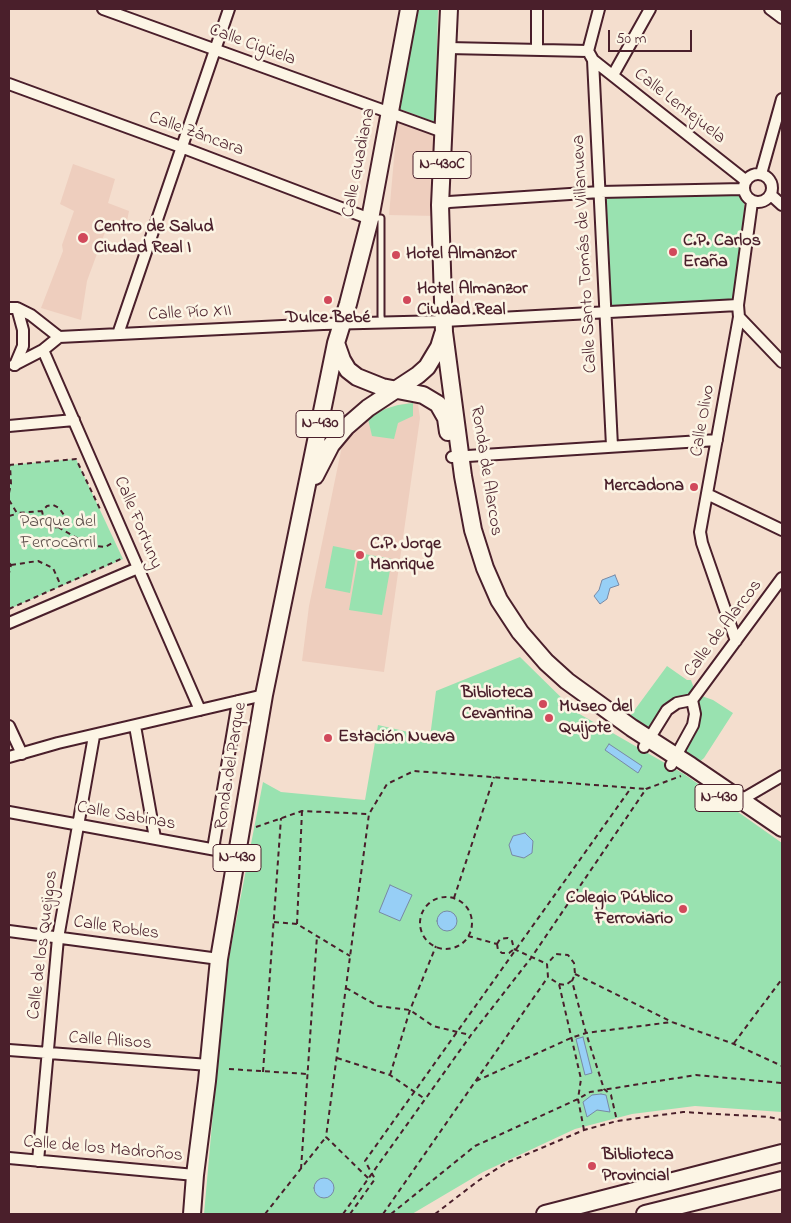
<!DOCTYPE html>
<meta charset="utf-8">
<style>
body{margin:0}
#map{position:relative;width:791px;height:1223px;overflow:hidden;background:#f4dece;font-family:"Indie Flower",sans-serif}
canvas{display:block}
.frame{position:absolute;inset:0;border:10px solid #4a1f2b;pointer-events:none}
.scale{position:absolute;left:608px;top:30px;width:84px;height:22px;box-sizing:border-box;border:2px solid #4a1f2b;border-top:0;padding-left:6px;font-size:15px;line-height:18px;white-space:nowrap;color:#4a1f2b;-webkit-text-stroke:4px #fcf5e5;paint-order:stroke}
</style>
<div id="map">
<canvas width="791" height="1223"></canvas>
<div class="frame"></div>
<div class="scale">50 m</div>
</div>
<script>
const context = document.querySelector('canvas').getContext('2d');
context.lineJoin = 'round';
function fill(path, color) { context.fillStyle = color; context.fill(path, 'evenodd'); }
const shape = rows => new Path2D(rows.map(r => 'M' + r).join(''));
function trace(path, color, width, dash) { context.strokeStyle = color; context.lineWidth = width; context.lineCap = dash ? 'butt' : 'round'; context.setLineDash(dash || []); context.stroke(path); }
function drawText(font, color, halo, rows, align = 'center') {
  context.font = font + ' "Indie Flower",sans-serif'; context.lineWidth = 5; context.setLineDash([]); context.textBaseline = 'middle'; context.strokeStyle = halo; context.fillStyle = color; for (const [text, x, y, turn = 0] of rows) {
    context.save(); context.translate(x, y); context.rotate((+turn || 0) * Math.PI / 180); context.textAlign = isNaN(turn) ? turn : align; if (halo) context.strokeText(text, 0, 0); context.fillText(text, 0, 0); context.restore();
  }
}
const built = shape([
 [400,123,435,136,437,216,389,215,397,125],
 [73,164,115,179,108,203,129,211,126,226,109,221,87,281,81,320,41,308,63,251,62,245,74,211,60,204],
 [408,403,418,404,420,418,384,672,302,661,309,606,342,446,349,437,371,417,385,409]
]);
const green = shape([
 [416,9,438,9,435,122,397,108],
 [600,192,745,194,738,305,605,311],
 [413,403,413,416,398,423,394,439,372,436,368,419,371,417,385,409,398,405],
 [76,459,123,559,9,609,9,465],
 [333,546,357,551,350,593,325,588],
 [359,553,392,559,382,615,349,610],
 [520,657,576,712,684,774,782,843,782,1112,695,1106,632,1114,575,1129,483,1172,412,1214,204,1214,225,978,263,782,281,792,365,800,378,725,430,737,436,691],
 [667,666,687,680,691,680,696,694,713,700,733,713,704,758,697,764,676,756,695,714,696,694,677,703,649,739,625,723]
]);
const water = shape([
 [615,575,619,585,610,588,607,599,600,604,594,596,599,590,602,580,615,575],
 [609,744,642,766,638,773,605,750,609,744],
 [525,833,533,841,532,853,524,858,512,855,509,845,513,836,525,833],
 [390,885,412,895,400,921,379,912,390,885],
 '437 921a10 10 0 1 1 20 0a10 10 0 1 1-20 0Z',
 [583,1037,592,1073,585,1075,576,1039,583,1037],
 [601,1094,606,1095,610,1112,597,1110,587,1117,583,1102,592,1095,601,1094],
 '314 1188a10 10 0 1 1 20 0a10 10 0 1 1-20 0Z'
]);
const path = shape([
 [9,465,76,459,101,511],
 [9,493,11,484,10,465],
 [9,500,17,513,42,511,47,506,53,505,59,508,64,515,63,522,58,527,51,528,45,526,42,511],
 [9,516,16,514],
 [58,527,89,545,105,547,114,542],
 [9,563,11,565,9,573],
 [11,565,38,561,53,568,61,586],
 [9,609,123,558],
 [302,811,297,924,350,956],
 [256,827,302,811,369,814],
 '420 923a26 26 0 1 1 52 0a26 26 0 1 1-52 0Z',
 [454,898,494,777],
 [274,922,297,924],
 [468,936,497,944],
 [497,944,500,939,508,938,512,941,514,949],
 [497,944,498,950,502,953,509,953,514,949],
 [514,949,547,964],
 [575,974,672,1022],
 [559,984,566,985,571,981],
 [346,988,378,1006,410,1010,433,1026,470,1035],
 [734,1043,782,979],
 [337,1058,390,1075,425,1099],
 [229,1069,307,1074],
 [263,1072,281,818],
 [390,1075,410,1010,436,946],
 [476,1081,571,1038,586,1033,672,1022,734,1044,782,1066],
 [584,1130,578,1099,581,1079,559,984,548,977,547,964,556,954,568,955,574,963,575,974,572,981,586,1033,604,1089,611,1095,617,1121],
 [301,1169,317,936],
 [368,1178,326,1137,369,814,387,784,414,771,646,789],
 [265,1214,326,1137],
 [343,1214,471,1035,531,958,646,789,681,776],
 [350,1214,375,1179,365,1161,631,788],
 [383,1214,548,977],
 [391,1214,475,1146,578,1099,590,1092,696,1075,782,1083],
 [435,1214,478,1181,506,1163,584,1130,617,1121,683,1112,769,1117,782,1120]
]);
const service = shape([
 [371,218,381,218,381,316,382,322]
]);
const minor = shape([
 [103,9,443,132],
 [770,9,782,18],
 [448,48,588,51,593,60,745,180],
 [537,50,537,9],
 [588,51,599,9],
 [593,60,612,446],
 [613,75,650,9],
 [9,84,181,147,370,219],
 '744 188a14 14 0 1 1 28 0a14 14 0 1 1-28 0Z',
 [761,174,782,99],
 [771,195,782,205],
 [440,205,449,202,600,192,743,189],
 [9,308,17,308,31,315,59,337],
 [739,317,782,362],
 [118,334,229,9],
 [59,337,323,324,444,321,738,305],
 [43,350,200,710],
 [14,365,43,350,59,337],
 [15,365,23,346,23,330,17,308],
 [9,426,74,420],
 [452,457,717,440],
 [707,494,782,530],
 [9,623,138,568],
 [736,641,702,543,700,532,739,317,738,305,752,202],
 [692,700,782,578],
 [9,726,22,754],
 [135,726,155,838],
 [644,747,667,710,677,703,692,700],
 [9,757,58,743,264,695],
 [671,765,693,725,695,714,692,700],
 [741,800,782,776],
 [9,812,238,854],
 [213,849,238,701],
 [9,931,219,959],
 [9,1050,209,1065],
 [9,1158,195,1175],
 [38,1161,58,938,94,736]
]);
const primary = shape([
 [545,1214,782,1153],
 [645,1214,782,1180]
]);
const trunk = shape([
 [449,9,440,205,444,332,463,476,473,530,485,568,499,600,520,632,546,662,567,681,632,728,691,766,782,828],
 [336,343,342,360,348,370,357,377,382,387,423,395,438,404,446,418,448,432],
 [315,476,331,445,346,427,368,408,418,375,427,367,439,347,443,334],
 [192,1214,195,1175,207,1081,219,959,264,695,336,343,348,304,370,219,409,9]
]);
const markers = [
 [83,238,6,"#d1495b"],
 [673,252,5,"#d1495b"],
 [396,255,5,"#d1495b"],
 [328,300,5,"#d1495b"],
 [407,300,5,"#d1495b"],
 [694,487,5,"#d1495b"],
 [360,555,5,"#d1495b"],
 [543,704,5,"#d1495b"],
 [549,718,5,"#d1495b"],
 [328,738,5,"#d1495b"],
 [683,909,5,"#d1495b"],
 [592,1166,5,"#d1495b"]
];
const shields = [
 [442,165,58],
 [320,424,48],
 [719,798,48],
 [237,858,48]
];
const shieldNames = [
 ["N-430C",442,165],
 ["N-430",320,424],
 ["N-430",719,798],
 ["N-430",237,858]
];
const streetNames = [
 ["Calle Cigüela",252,46,20],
 ["Calle Lentejuela",679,107,38],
 ["Calle Záncara",196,135,20],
 ["Calle Guadiana",360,163,-79],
 ["Calle Santo Tomás de Villanueva",586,254,-93],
 ["Calle Pío XII",190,314,-3],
 ["Calle Olivo",704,421,-80],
 ["Ronda de Alarcos",485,471,81],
 ["Calle Fortuny",137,523,67],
 ["Calle de Alarcos",724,629,-53],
 ["Ronda del Parque",232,766,-81],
 ["Calle Sabinas",126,817,10],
 ["Calle Robles",116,929,8],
 ["Calle de los Quejigos",44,945,-83],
 ["Calle Alisos",110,1042,4],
 ["Calle de los Madroños",103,1150,5]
];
const poiNames = [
 ["Centro de Salud",94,228],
 ["Ciudad Real I",94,249],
 ["C.P. Carlos",683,242],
 ["Eraña",683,263],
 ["Hotel Almanzor",406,255],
 ["Hotel Almanzor",417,290],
 ["Ciudad Real",417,311],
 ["Dulce Bebé",328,319,"center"],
 ["Mercadona",684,487,"right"],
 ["C.P. Jorge",370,545],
 ["Manrique",370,566],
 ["Biblioteca",533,694,"right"],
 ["Cevantina",533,715,"right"],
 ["Museo del",559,708],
 ["Quijote",559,729],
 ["Estación Nueva",338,738],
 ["Colegio Público",673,899,"right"],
 ["Ferroviario",673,920,"right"],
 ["Biblioteca",602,1156],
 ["Provincial",602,1177]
];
const parkNames = [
 ["Parque del",58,523],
 ["Ferrocarril",58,544]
];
fill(built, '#eecebe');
fill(green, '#99e2b0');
fill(water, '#97cff6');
trace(water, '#7889a5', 1);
trace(service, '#4a1f2b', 9);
trace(minor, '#4a1f2b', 14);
trace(primary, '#4a1f2b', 20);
trace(trunk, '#4a1f2b', 20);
trace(path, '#4a1f2b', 2, [5, 4]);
trace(service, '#fcf5e5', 5);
trace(minor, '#fcf5e5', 10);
trace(primary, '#fcf5e5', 16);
trace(trunk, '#fcf5e5', 16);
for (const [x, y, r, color] of markers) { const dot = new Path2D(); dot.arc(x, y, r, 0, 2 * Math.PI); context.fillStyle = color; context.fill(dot); trace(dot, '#fcf5e5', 2); }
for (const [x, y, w] of shields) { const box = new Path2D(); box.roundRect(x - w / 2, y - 13.5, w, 27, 4); context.fillStyle = '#fcf5e5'; context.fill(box); trace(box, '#4a1f2b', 1); }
drawText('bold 16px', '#4a1f2b', null, shieldNames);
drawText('18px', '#4a1f2b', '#fcf5e5', streetNames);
drawText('bold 18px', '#4a1f2b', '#fcf5e5', poiNames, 'left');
drawText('18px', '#5e504c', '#fcf5e5', parkNames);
</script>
